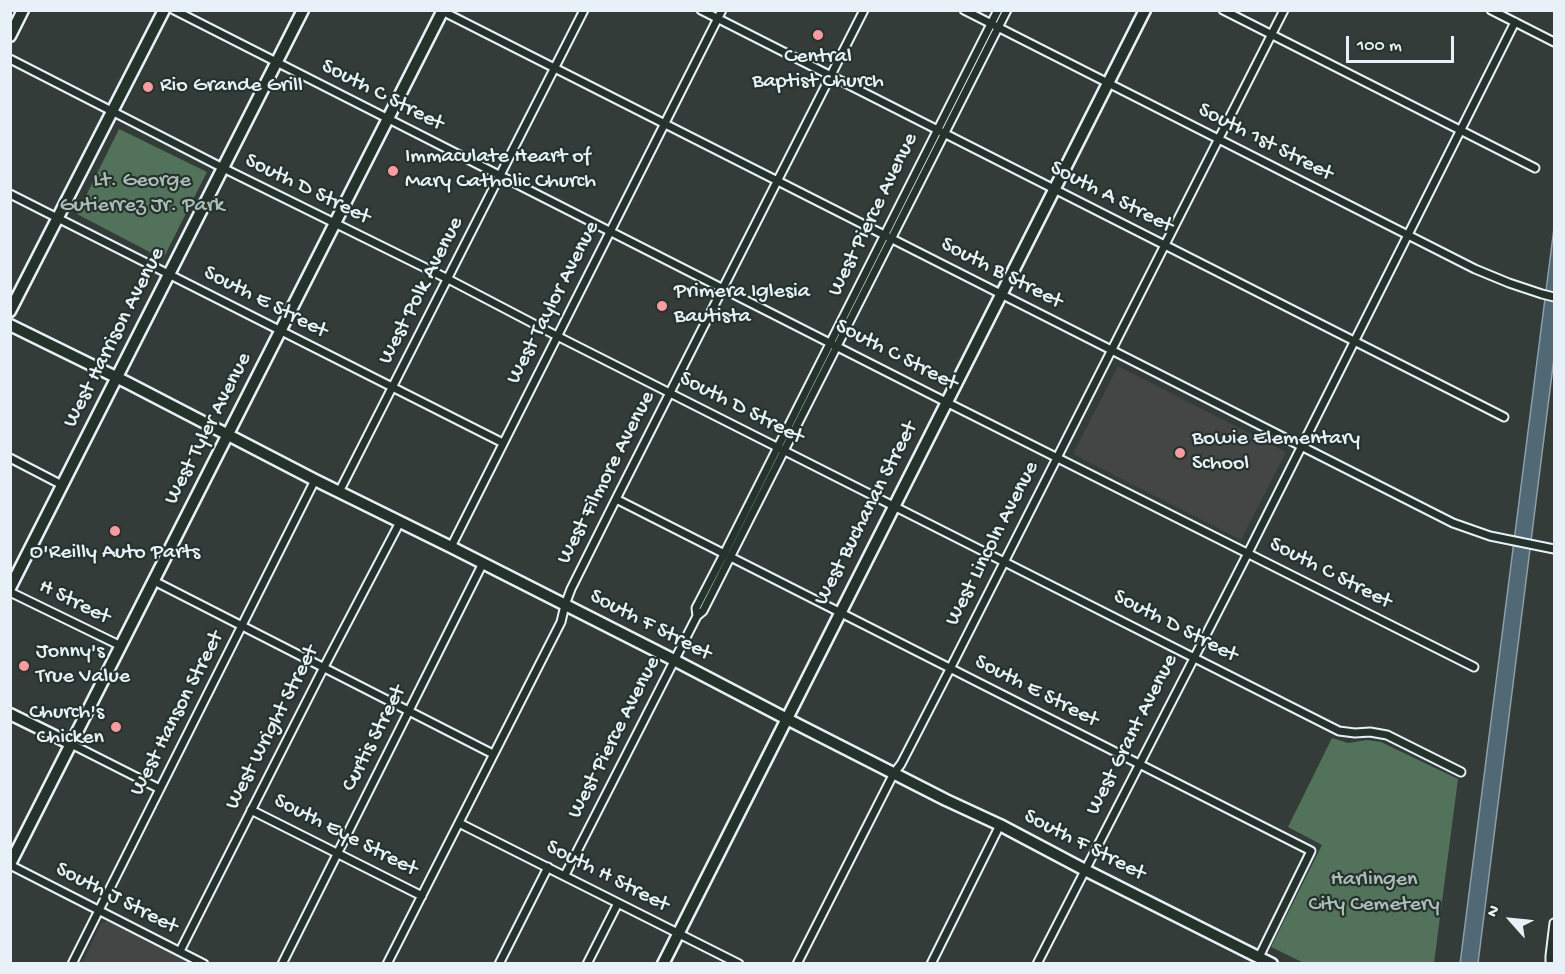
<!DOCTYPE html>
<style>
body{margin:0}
#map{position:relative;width:1565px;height:974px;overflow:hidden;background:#333c38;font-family:"Gochi Hand",sans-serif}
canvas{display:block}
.frame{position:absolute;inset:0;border:12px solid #e8f1f8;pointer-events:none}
.north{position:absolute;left:1481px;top:890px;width:60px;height:60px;-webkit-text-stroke:4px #26332d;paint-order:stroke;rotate:297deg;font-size:16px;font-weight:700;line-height:24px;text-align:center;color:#e8f1f8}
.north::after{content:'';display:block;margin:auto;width:21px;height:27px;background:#e8f1f8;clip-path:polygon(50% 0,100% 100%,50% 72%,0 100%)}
.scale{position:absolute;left:1346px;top:36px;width:108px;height:27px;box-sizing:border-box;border:3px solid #e8f1f8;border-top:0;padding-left:8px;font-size:18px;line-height:21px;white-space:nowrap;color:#e8f1f8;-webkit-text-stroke:4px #26332d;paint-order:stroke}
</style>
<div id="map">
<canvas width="1565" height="974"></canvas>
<div class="frame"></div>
<div class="north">N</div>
<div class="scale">100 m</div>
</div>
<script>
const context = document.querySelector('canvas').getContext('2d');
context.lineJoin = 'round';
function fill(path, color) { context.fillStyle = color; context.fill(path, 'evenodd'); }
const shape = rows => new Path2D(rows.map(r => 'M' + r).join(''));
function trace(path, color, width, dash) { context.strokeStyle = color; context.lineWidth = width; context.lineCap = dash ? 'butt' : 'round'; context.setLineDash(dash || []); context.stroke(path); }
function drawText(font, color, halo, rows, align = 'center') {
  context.font = font + ' "Gochi Hand",sans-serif'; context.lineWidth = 4.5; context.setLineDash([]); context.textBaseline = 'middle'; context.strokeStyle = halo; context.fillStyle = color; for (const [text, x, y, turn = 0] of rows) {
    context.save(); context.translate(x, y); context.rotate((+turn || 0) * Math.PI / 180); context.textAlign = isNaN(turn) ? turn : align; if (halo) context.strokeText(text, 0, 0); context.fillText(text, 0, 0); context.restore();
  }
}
const built = shape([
 [1118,366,1286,452,1241,540,1073,454],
 [107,921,191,963,82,963,101,924]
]);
const green = shape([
 [119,129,207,172,163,259,77,214],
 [1332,738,1348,743,1367,740,1381,742,1458,779,1434,963,1304,963,1271,947,1322,845,1288,827]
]);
const water = shape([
 [1554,228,1554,358,1478,963,1460,964,1554,228]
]);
const street = shape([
 [174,10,946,402,1474,667],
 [440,10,1453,523,1490,536,1554,549],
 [701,10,1504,417],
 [964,10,1475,269,1509,283,1542,294,1554,297],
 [1223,10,1535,168],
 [1491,10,1554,42],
 [10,59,223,168,448,279,557,336,1339,731,1355,733,1370,732,1387,735,1461,772],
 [10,194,503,443],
 [10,458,62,485],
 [339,492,584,10],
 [616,499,1311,851,1259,957],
 [451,547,722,10],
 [154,581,493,754],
 [10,592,121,646],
 [697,616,696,608,724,554,998,10],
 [71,744,160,789],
 [251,810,422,896],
 [459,823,739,964],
 [10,865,204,964],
 [565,875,697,616,703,611,1007,10],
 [180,951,324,667,400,522],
 [72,964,315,480],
 [282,964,483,563],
 [387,964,561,622,565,605,571,589,616,499,864,10],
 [499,964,548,867],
 [587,964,618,903],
 [797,964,894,773,901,764,950,669,1284,10],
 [931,964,1000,825],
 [1037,964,1248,553,1515,22],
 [1550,964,1550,956,1554,923]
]);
const secondary = shape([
 [10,36,23,10],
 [10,311,164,10],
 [10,325,128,383,315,480,451,547,674,660,785,718,946,800,1000,825,1085,870,1272,964],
 [10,588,303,10],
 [10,714,71,744],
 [10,864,443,10],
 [663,964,1145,10]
]);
const markers = [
 [818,35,6,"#ff9aa2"],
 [148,87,6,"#ff9aa2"],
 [393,171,6,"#ff9aa2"],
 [662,306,6,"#ff9aa2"],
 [1180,453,6,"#ff9aa2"],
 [115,531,6,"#ff9aa2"],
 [24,666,6,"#ff9aa2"],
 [116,727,6,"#ff9aa2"]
];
const poiNames = [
 ["Central",818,58,"center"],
 ["Baptist Church",818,83,"center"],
 ["Rio Grande Grill",160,87],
 ["Immaculate Heart of",405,158],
 ["Mary Catholic Church",405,183],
 ["Primera Iglesia",674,293],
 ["Bautista",674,318],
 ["Bowie Elementary",1192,440],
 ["School",1192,465],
 ["O'Reilly Auto Parts",115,554,"center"],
 ["Jonny's",36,653],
 ["True Value",36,678],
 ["Church's",104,714,"right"],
 ["Chicken",104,739,"right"]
];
const streetNames = [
 ["South C Street",382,96,27],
 ["South 1st Street",1265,143,27],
 ["South D Street",307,190,26],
 ["South A Street",1111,198,27],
 ["West Pierce Avenue",874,215,-64],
 ["South B Street",1001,274,27],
 ["West Polk Avenue",422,291,-63],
 ["South E Street",265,303,27],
 ["West Taylor Avenue",554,303,-63],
 ["West Harrison Avenue",115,338,-63],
 ["South C Street",896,356,27],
 ["South D Street",741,409,27],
 ["West Tyler Avenue",209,429,-63],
 ["West Filmore Avenue",607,478,-63],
 ["West Buchanan Street",867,514,-63],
 ["West Lincoln Avenue",993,544,-63],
 ["South C Street",1330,574,27],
 ["H Street",74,603,26],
 ["South F Street",650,626,27],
 ["South D Street",1175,627,27],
 ["South E Street",1036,692,27],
 ["West Hanson Street",178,714,-63],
 ["West Wright Street",273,728,-63],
 ["West Grant Avenue",1133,735,-63],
 ["West Pierce Avenue",615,738,-63],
 ["Curtis Street",375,739,-63],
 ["South Eye Street",345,836,27],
 ["South F Street",1084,846,27],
 ["South H Street",607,877,27],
 ["South J Street",116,899,27]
];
const parkNames = [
 ["Lt. George",142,182],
 ["Gutierrez Jr. Park",142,207],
 ["Harlingen",1374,881],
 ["City Cemetery",1374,906]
];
fill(built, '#434645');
fill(green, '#53725b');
fill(water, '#506975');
trace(water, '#8d9fa9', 1.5);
trace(street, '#e8f1f8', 11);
trace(secondary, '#e8f1f8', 15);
trace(street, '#26332d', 7);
trace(secondary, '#26332d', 10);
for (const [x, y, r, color] of markers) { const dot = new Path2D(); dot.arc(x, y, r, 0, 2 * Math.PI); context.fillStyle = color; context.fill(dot); trace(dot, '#26332d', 2); }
drawText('22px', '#e8f1f8', '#26332d', poiNames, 'left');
drawText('22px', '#e8f1f8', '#26332d', streetNames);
drawText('22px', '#acbeb9', '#26332d', parkNames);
</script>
